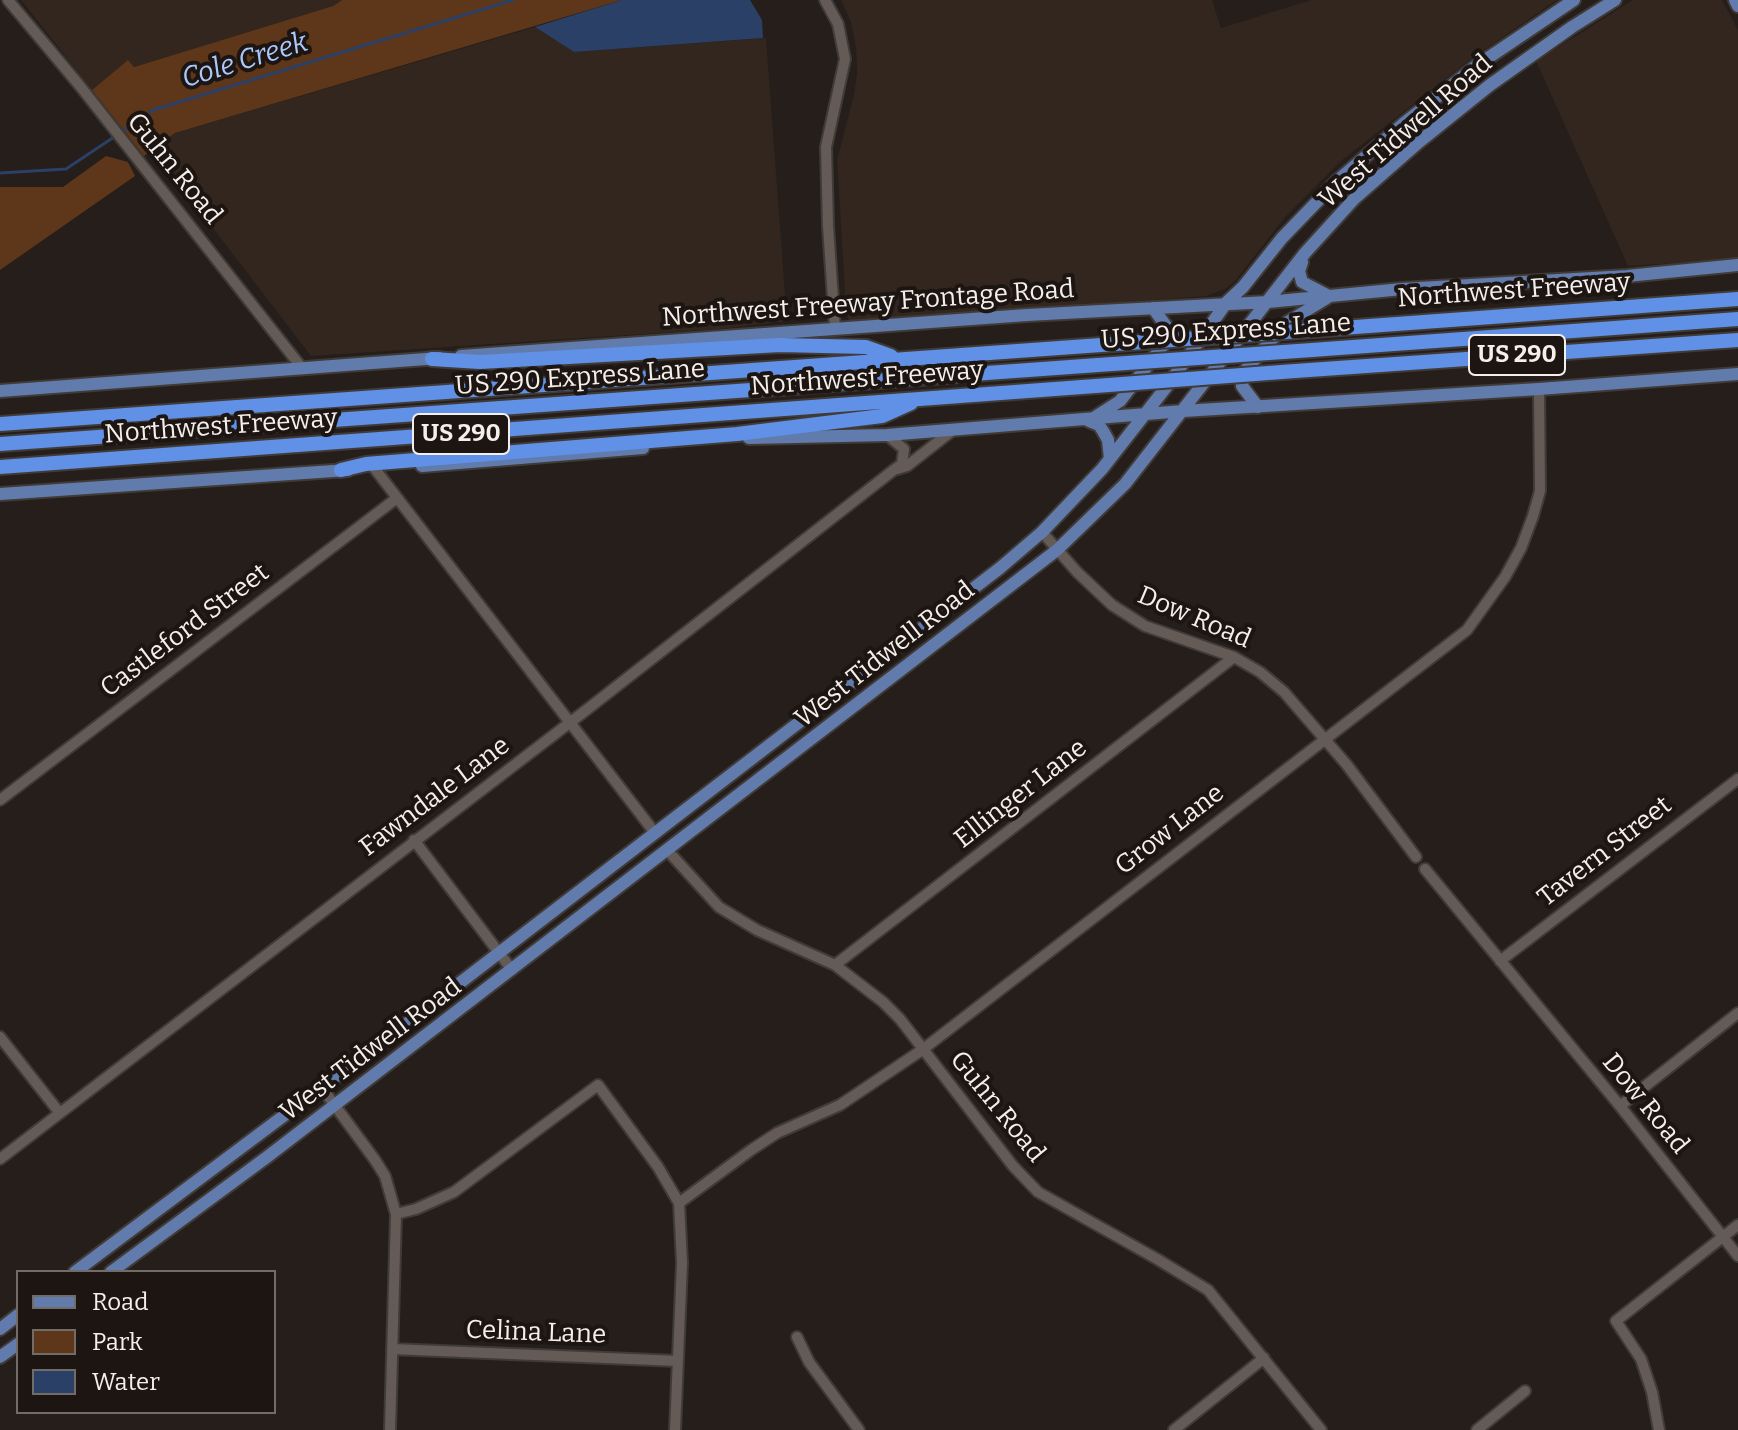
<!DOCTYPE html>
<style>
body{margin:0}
#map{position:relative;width:1738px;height:1430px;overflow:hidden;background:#251e1a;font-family:Bitter,serif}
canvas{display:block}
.legend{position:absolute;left:16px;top:1270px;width:260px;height:144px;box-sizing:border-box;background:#1c1511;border:2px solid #726c69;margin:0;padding:10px 14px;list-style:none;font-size:24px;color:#f4efec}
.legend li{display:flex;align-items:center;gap:16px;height:40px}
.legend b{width:40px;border:2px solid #726c69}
</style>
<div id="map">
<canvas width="1738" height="1430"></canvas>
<ul class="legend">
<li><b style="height:10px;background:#627bad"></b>Road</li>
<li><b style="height:22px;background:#5e371a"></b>Park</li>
<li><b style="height:22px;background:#2b4066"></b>Water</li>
</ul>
</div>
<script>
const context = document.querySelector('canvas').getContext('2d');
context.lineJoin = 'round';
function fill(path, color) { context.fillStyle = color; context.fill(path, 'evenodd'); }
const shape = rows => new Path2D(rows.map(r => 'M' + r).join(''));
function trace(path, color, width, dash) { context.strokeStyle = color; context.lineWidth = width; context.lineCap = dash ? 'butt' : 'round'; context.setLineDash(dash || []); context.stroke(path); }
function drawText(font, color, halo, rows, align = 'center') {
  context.font = font + ' Bitter,serif'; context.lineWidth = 8; context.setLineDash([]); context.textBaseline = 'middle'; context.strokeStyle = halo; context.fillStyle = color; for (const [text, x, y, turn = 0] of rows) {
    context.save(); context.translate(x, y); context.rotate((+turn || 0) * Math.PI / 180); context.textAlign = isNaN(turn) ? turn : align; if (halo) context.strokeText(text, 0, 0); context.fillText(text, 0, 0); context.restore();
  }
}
const built = shape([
 [21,0,342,0,333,6,134,67,128,60,92,90],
 [841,0,1212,0,1221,28,1311,0,1557,0,1471,59,1341,161,1286,216,1236,280,1225,289,1206,296,849,323,846,308,837,160,854,95,857,73,856,48,851,22],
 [1633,0,1722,0,1738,30,1738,259,1628,266,1536,61],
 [535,27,574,52,766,38,787,321,719,329,311,356,153,150,175,133]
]);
const green = shape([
 [342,0,622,0,175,133,144,156,92,90,128,60,134,67,333,6],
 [106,156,128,162,135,176,0,270,0,187,63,187]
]);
const water = shape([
 [622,0,750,0,762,20,763,38,574,52,535,27]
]);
const stream = shape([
 [120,132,153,110,513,0],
 [0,173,66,169,114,137]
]);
const minor = shape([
 [8,0,80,86,302,368],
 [825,0,838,24,845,59,826,147,828,226,835,329],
 [375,469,655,833],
 [897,469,907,466,953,430],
 [1042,532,1077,572,1112,605,1145,626,1234,657,1260,672,1284,692,1347,765,1416,857],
 [0,800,397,498],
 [414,840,512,970],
 [668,851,719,907,757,930,835,965,883,1002,900,1019,1013,1166,1038,1192,1157,1259,1208,1290,1321,1430],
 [1425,869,1620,1106,1738,1256],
 [1500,961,1738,779],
 [835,965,1234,657],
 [0,1037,59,1112],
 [322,1088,375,1160,385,1176,396,1214,390,1430],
 [1620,1106,1738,1013],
 [0,1159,585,711,895,469,902,464,904,449,887,435],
 [679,1203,751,1150,777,1133,840,1105,922,1050,1467,630,1505,577,1521,548,1533,516,1540,491,1539,389],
 [396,1214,416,1209,454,1192,598,1085,658,1167,679,1203,682,1263,675,1430],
 [797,1337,809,1362,859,1430],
 [392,1349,678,1361],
 [1174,1430,1264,1358],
 [1477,1430,1525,1391],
 [1659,1430,1652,1392,1641,1359,1616,1321,1738,1225]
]);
const major = shape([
 [1735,0,1738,6],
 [1302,262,1299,271,1302,282,1327,295],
 [461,356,1027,315,1268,302,1402,289,1627,276,1738,265],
 [0,391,439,358],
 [1258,407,1242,386,1244,372,1286,323,1327,298],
 [1092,419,1120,401,1165,343,1169,330,1153,308],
 [1089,421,1099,425,1103,431,1108,440,1110,459],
 [749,438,887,435,1183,411,1539,389,1738,374],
 [422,466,643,448],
 [0,494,348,470],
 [75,1272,409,1022,1000,568,1042,532,1102,469,1167,386,1227,302,1243,287,1282,238,1337,181,1403,124,1476,66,1574,0],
 [111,1272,267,1157,1057,550,1125,484,1305,253,1354,199,1419,142,1490,85,1572,27,1615,0],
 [0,1329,18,1315],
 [0,1357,18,1344]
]);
const highway = shape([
 [1328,329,1738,299],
 [1312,350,1738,319],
 [432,359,480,362,780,345,866,347,891,356],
 [1295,371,1738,340],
 [0,424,1115,344],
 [0,444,1098,365],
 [0,467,1082,387],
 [341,470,366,464,737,434,882,416,911,403]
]);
const highwayBridge = shape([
 [1115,344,1328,329],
 [1098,365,1312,350],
 [1082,387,1295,371]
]);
const shields = [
 [1517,355,96],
 [461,434,96]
];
const shieldNames = [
 ["US 290",1517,355],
 ["US 290",461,434]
];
const streetNames = [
 ["West Tidwell Road",1406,132,-41],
 ["Guhn Road",174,169,51],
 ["Northwest Freeway",1514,291,-4],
 ["Northwest Freeway Frontage Road",868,304,-4],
 ["US 290 Express Lane",1226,332,-4],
 ["US 290 Express Lane",580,378,-4],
 ["Northwest Freeway",867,379,-4],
 ["Northwest Freeway",221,427,-4],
 ["Dow Road",1194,618,23],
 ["Castleford Street",185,631,-37],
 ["West Tidwell Road",885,655,-38],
 ["Ellinger Lane",1021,794,-38],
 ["Fawndale Lane",435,797,-37],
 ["Grow Lane",1170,830,-38],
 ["Tavern Street",1605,852,-38],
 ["West Tidwell Road",371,1050,-37],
 ["Dow Road",1645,1104,51],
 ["Guhn Road",997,1107,51],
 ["Celina Lane",536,1333,2]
];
const waterNames = [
 ["Cole Creek",245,61,-17]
];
fill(built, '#32261e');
fill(green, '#5e371a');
fill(water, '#2b4066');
trace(stream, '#2b4066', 3);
trace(minor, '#413b38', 14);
trace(major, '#413b38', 16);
trace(highway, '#413b38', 18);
trace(minor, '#645b56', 10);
trace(major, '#627bad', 12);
trace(highway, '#6091e7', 14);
trace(highwayBridge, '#413b38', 18, []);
trace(highwayBridge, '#6091e7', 14);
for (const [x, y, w] of shields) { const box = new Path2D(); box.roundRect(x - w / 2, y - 20, w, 40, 6); context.fillStyle = '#1c1511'; context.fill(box); trace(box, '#f4efec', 2); }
drawText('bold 24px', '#f4efec', null, shieldNames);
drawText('26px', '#f4efec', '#1c1511', streetNames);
drawText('italic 28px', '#abc9fd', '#1c1511', waterNames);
</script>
